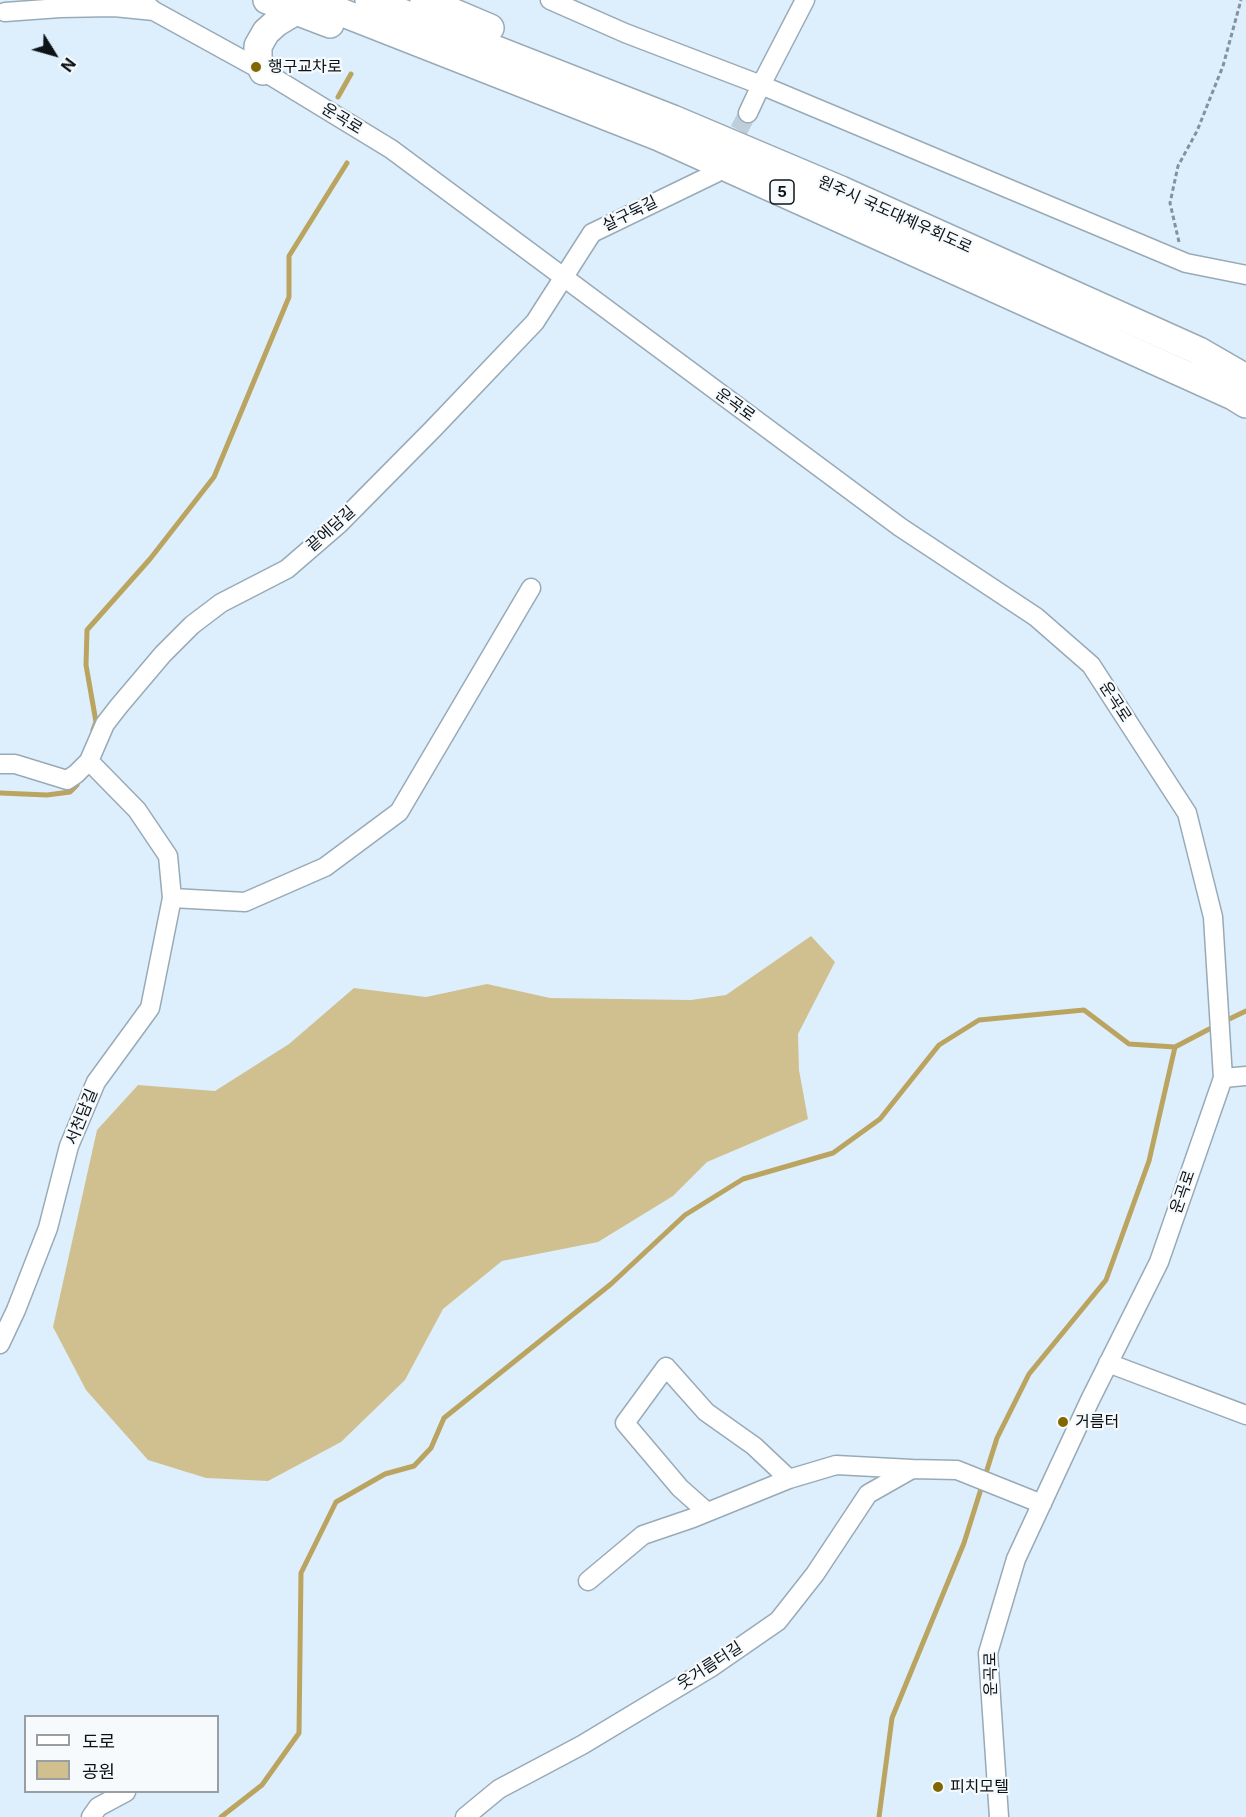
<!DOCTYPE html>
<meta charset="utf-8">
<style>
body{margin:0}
#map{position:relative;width:1246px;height:1817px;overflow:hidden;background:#ddeffd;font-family:Inter,"Noto Sans KR",sans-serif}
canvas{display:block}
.legend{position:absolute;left:24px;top:1715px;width:195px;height:78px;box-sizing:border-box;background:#f6fafd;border:2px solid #989ea1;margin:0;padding:8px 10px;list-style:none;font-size:18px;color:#0c1317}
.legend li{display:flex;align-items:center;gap:12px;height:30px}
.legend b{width:30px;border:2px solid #989ea1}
.north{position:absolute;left:24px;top:24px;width:60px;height:60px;-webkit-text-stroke:4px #f6fafd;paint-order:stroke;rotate:127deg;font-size:16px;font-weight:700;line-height:24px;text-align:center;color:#0c1317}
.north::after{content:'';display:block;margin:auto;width:21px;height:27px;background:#0c1317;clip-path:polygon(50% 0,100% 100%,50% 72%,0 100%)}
</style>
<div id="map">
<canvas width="1246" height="1817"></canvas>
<ul class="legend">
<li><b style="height:8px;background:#fff"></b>도로</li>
<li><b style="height:16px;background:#d0c090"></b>공원</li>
</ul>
<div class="north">N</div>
</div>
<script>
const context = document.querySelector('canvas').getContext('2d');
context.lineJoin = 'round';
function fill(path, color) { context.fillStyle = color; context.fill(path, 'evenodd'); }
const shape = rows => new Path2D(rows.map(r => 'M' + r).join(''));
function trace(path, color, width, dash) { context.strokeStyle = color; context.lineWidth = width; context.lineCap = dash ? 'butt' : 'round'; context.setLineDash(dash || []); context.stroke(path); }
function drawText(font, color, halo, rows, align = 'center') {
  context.font = font + ' Inter,"Noto Sans KR",sans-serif'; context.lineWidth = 4.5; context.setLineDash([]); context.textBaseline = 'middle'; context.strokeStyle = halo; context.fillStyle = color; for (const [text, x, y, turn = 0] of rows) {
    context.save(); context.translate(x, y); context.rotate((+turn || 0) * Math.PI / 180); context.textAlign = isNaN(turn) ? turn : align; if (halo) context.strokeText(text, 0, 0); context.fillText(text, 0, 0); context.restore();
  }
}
const green = shape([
 [811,936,835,962,798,1034,799,1070,808,1119,707,1162,673,1196,598,1242,502,1261,443,1309,405,1380,341,1442,268,1481,206,1478,148,1460,86,1390,53,1327,97,1130,138,1085,215,1091,289,1044,354,988,426,997,487,984,550,998,691,1000,726,995]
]);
const stream = shape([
 [338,97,351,74],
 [93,730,96,722,86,665,87,630,150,559,214,477,289,297,289,256,347,163],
 [0,793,47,795,70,792,77,785,78,780],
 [1223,1022,1246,1011],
 [221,1817,262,1785,299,1733,301,1573,336,1502,385,1474,414,1466,431,1448,444,1418,611,1284,685,1215,743,1179,833,1153,880,1119,939,1045,979,1020,1084,1010,1129,1044,1175,1047,1215,1026],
 [879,1817,892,1718,964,1543,997,1438,1029,1374,1106,1280,1149,1161,1175,1047]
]);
const minorTunnel = shape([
 [726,154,748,113]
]);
const path = shape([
 [1179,242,1170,203,1178,166,1197,131,1223,66,1241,0]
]);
const minor = shape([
 [141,0,154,11,263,71,391,149,900,527,1036,617,1091,665,1187,813,1213,917,1223,1078,1159,1262,1090,1400,1016,1559,988,1653,999,1817],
 [550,0,625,33,761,85,1186,263,1246,275],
 [5,12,60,8,114,7,154,11],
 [748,113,761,85,805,0],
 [0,764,15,764,67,780,76,774,89,761,105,724,119,706,163,654,192,625,221,603,287,569,339,524,433,429,535,322,592,233,716,173],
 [172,898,245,902,325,867,399,812,531,588],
 [1223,1078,1246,1076],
 [0,1344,16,1310,48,1228,69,1146,96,1082,150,1008,172,898,168,856,137,810,89,761],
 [1108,1363,1246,1415],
 [707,1512,680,1488,625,1423,666,1367,706,1412,754,1446,789,1479],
 [588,1581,643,1535,693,1518,789,1479,836,1465,912,1469],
 [91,1817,98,1807,126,1792],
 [465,1817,499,1789,582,1745,710,1668,778,1621,815,1574,868,1494,912,1469,957,1470,1042,1504]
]);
const highway = shape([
 [267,0,330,24],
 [310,0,659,137,1233,396,1246,404],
 [369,0,673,119,841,190,1199,351,1246,378],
 [424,0,490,28],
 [263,71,258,59,258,46,266,32,276,23,296,11]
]);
const markers = [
 [256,67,6,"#816700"],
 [1063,1422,6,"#816700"],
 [938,1787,6,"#816700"]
];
const shields = [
 [782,192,24]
];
const shieldNames = [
 ["5",782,192]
];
const poiNames = [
 ["행구교차로",268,67],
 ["거름터",1075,1422],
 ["피치모텔",950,1787]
];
const streetNames = [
 ["운곡로",342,119,31],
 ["살구둑길",630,214,-26],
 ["원주시 국도대체우회도로",895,215,24],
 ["운곡로",735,405,36],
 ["끝에담길",331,529,-42],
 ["운곡로",1115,702,57],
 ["서천담길",82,1117,-68],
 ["운곡로",1183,1192,-71],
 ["웃거름터길",710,1666,-33],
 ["운곡로",991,1674,-91]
];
fill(green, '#d0c090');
trace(stream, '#bba460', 5);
trace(minorTunnel, '#beceda', 18, [18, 9]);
trace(minor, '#99aab7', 21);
trace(highway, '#99aab7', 30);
trace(path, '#84929c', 3, [4.5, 3]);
trace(minor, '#fff', 18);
trace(highway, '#fff', 27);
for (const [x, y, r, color] of markers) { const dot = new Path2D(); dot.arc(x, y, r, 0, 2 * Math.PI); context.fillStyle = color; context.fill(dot); trace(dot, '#f6fafd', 2); }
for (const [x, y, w] of shields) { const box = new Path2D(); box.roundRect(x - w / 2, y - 12, w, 24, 4.5); context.fillStyle = '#f6fafd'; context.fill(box); trace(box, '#0c1317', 1.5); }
drawText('bold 15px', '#0c1317', null, shieldNames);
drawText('16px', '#0c1317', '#f6fafd', poiNames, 'left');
drawText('16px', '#0c1317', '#f6fafd', streetNames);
</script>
